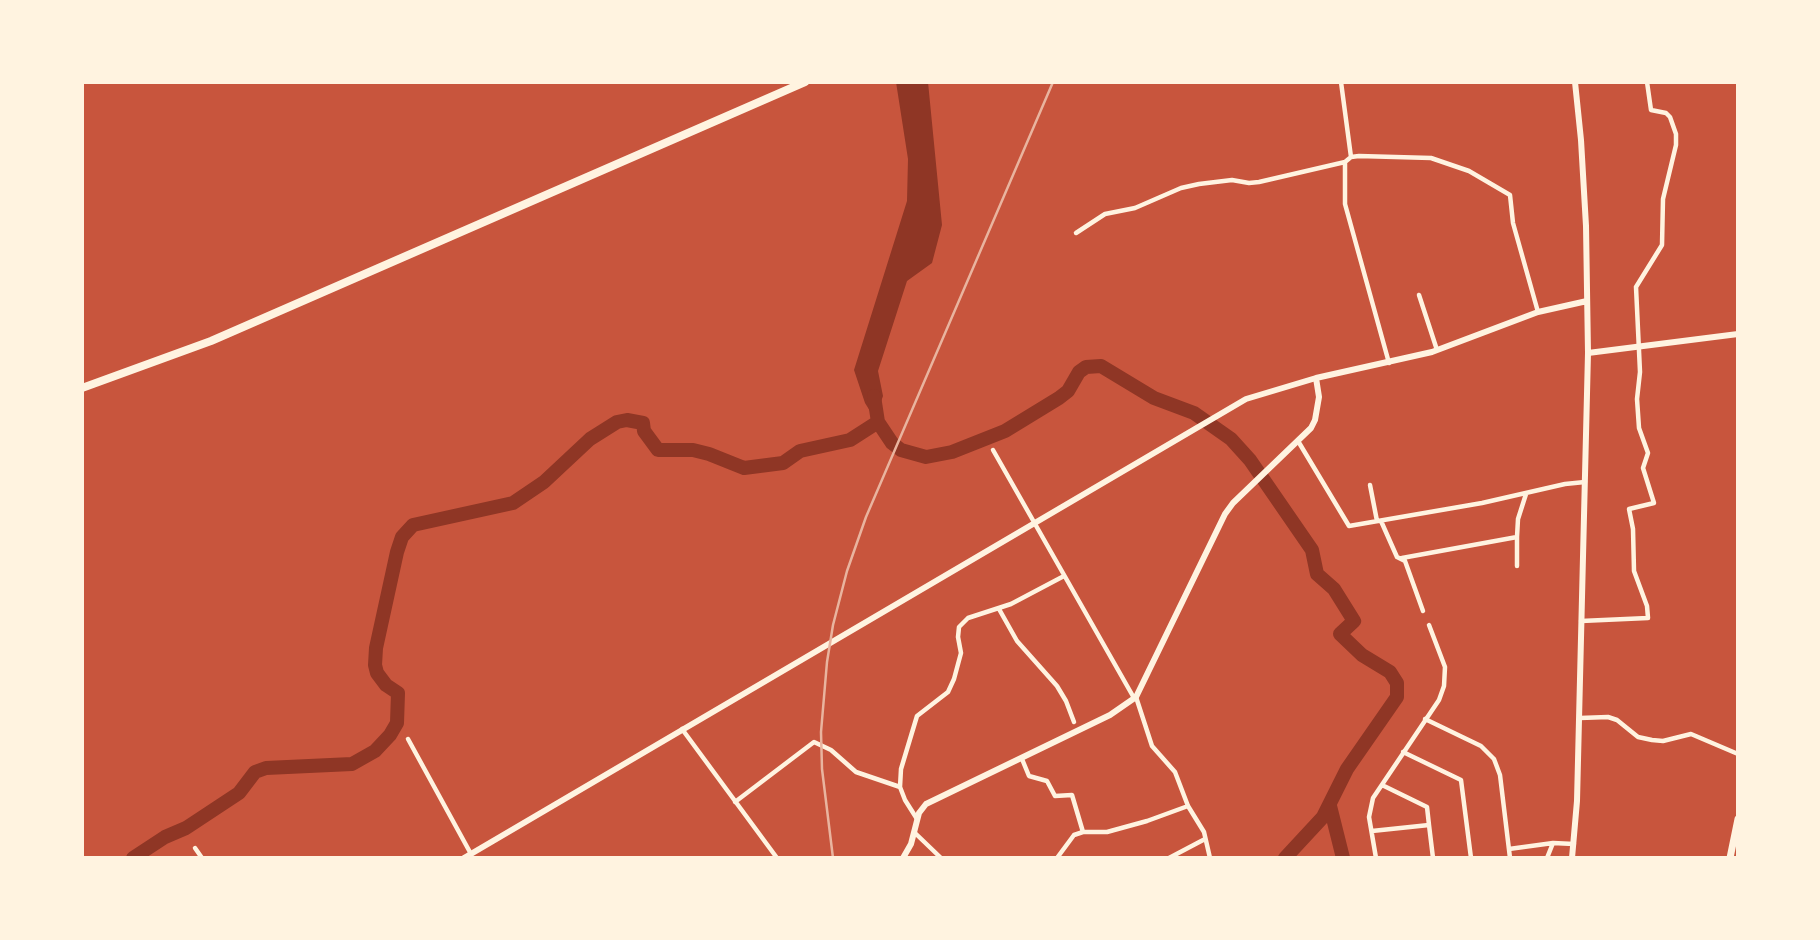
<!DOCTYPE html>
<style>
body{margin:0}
#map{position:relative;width:1820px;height:940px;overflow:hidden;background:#c8553d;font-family:Poppins,sans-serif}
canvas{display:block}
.frame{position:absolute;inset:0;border:84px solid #fff3e0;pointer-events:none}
</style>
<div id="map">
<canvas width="1820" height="940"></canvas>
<div class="frame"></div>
</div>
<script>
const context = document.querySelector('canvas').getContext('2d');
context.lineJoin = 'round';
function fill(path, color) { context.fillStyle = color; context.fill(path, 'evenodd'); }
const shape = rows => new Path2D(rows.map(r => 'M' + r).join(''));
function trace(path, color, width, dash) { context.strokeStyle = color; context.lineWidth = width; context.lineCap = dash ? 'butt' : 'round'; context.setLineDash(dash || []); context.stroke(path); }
const water = shape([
 [896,82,928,82,942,225,932,263,907,281,878,371,883,396,875,419,865,403,854,370,907,201,908,159]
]);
const river = shape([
 [874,396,878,422,892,443,901,450,926,457,952,452,1005,431,1059,398,1068,391,1079,372,1086,367,1101,366,1154,398,1194,413,1231,439,1250,460,1312,550,1317,574,1334,589,1354,621,1340,634,1362,655,1390,672,1397,683,1397,697,1347,769,1323,817,1285,858],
 [1330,806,1343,858],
 [133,858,165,837,186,828,239,793,255,772,266,768,352,764,375,751,390,735,397,723,398,693,386,685,377,673,375,665,376,648,397,552,402,537,413,525,513,503,544,482,590,439,617,422,627,420,643,423,644,431,658,450,693,450,709,454,744,468,783,463,800,451,850,440,878,422]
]);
const minor = shape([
 [1341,82,1351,157],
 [1345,162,1345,204,1389,363],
 [1076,233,1105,214,1135,208,1181,188,1199,184,1232,180,1249,183,1259,182,1345,162,1351,157,1359,156,1431,158,1469,171,1510,195,1513,223,1538,312],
 [1419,295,1437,350],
 [1298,441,1349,526,1482,503,1565,484,1585,482],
 [993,450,1134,698],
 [1370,485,1377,521],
 [1381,521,1397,557,1405,561,1423,611],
 [1517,537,1517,566],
 [1402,558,1517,537,1518,519,1526,494],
 [999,609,1017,641,1057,686,1066,701,1074,722],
 [1581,621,1648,618,1647,606,1634,571,1633,529,1629,509,1654,503,1643,468,1648,453,1639,428,1637,399,1640,372,1636,287,1662,245,1663,199,1676,145,1676,134,1670,117,1666,113,1651,110,1647,82],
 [1136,697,1152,746,1175,772,1188,806,1204,832,1210,858],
 [1580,718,1608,717,1617,720,1638,737,1652,740,1663,741,1691,734,1738,754],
 [1425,719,1481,746,1494,759,1500,775,1510,858],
 [682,729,777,858],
 [408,739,471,854],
 [1403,752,1461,780,1471,858],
 [1022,759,1029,776,1047,781,1055,796,1072,795,1083,832],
 [735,802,814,742,831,750,856,772,900,787],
 [917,819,905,800,900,787,901,769,917,716,948,692,954,679,961,653,958,637,959,627,968,618,1011,604,1064,576],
 [1429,825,1433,858],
 [1372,831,1429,825,1427,807,1382,785],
 [915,833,941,858],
 [195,848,202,858],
 [1509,849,1553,843,1574,844],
 [1057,858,1074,835,1083,832,1107,832,1147,821,1188,806],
 [1169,858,1205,839],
 [1376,858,1369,817,1373,798,1439,700,1444,686,1445,667,1429,625],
 [1547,858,1553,843]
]);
const tertiary = shape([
 [1572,858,1577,801,1588,353]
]);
const secondary = shape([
 [1575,82,1581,140,1586,226,1588,353,1738,334],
 [464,858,1246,399,1316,378,1432,352,1538,312,1587,301],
 [903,858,911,844,919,813,926,804,1110,715,1136,697,1225,514,1233,503,1311,428,1315,420,1319,397,1316,378]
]);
const primary = shape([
 [1730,858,1738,819]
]);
const trunk = shape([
 [82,388,211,341,805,82]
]);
const rail = shape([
 [833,858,822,769,821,732,827,662,833,625,847,571,866,517,1053,82]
]);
fill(water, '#8f3625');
trace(river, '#8f3625', 14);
trace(minor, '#fff3e0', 4.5);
trace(tertiary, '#fff3e0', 6);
trace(secondary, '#fff3e0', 6);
trace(primary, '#fff3e0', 7);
trace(trunk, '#fff3e0', 8);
trace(rail, '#e9b49f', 2.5);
</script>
